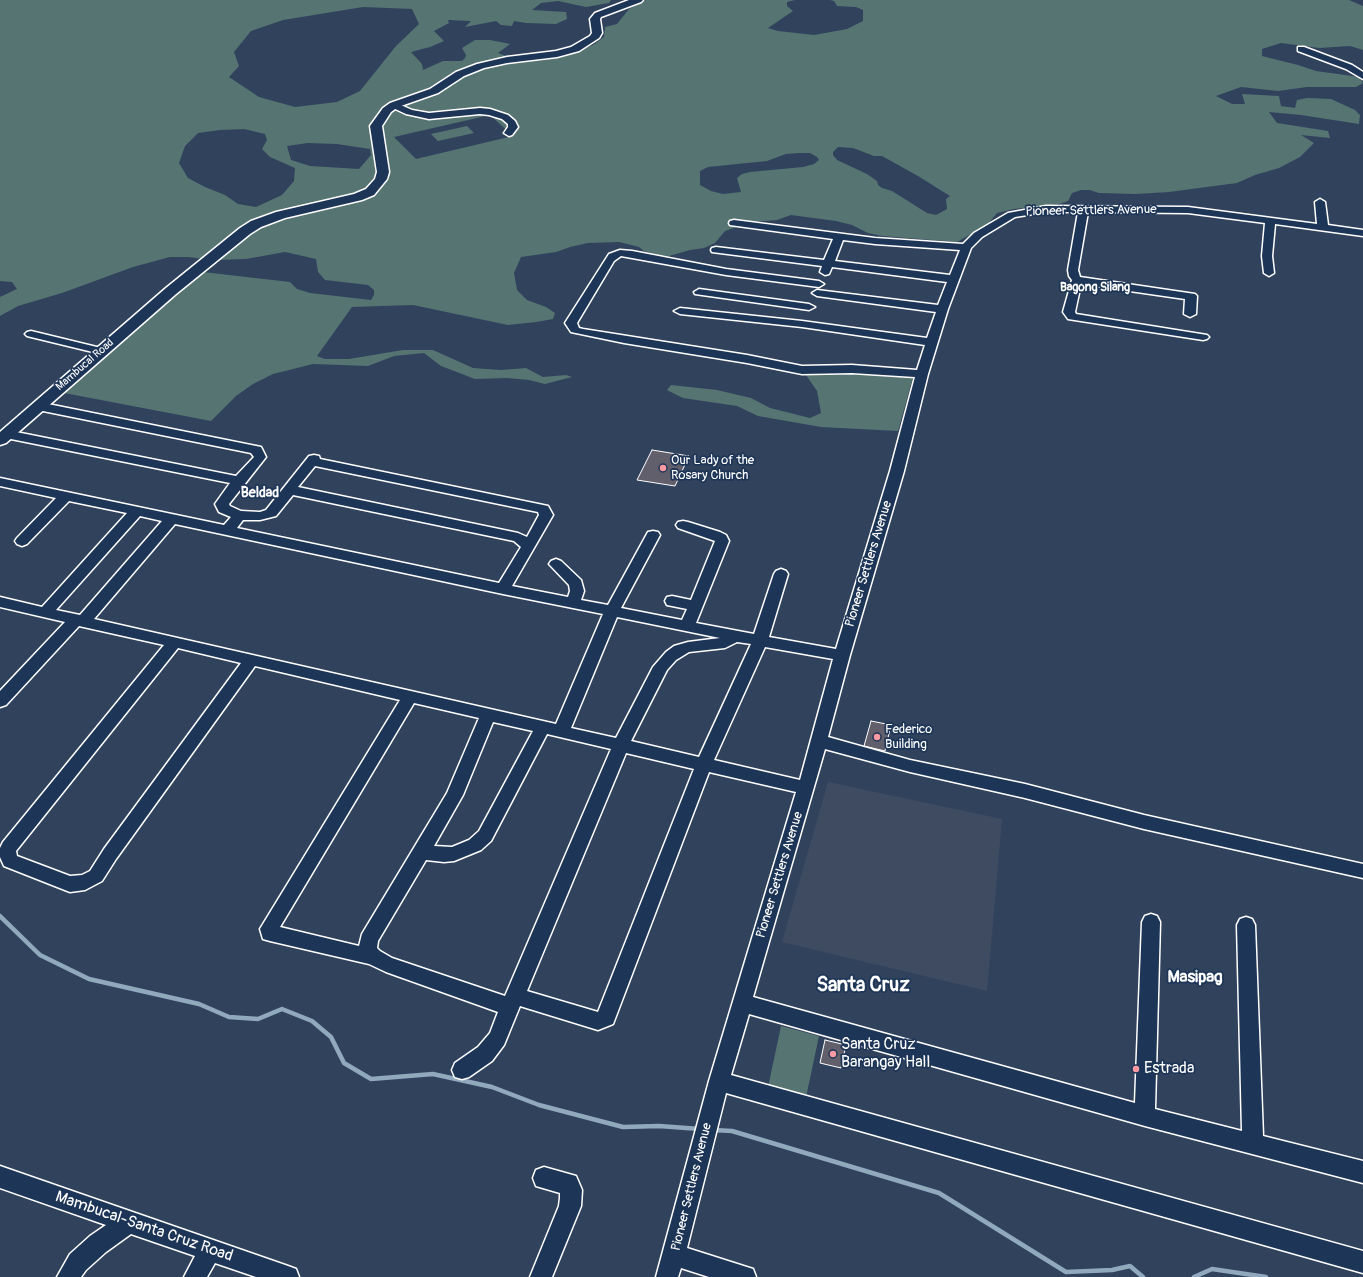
<!DOCTYPE html>
<style>
body{margin:0}
canvas{display:block;background:#31425d}
</style>
<canvas width="1363" height="1277"></canvas>
<script>
const context = document.querySelector('canvas').getContext('2d');
context.lineJoin = 'round';
function fill(path, color) { context.fillStyle = color; context.fill(path, 'evenodd'); }
const shape = rows => new Path2D(rows.map(r => 'M' + r).join(''));
function trace(path, color, width, dash) { context.strokeStyle = color; context.lineWidth = width; context.lineCap = dash ? 'butt' : 'round'; context.setLineDash(dash || []); context.stroke(path); }
function drawText(font, color, halo, rows, align = 'center') {
  context.font = font + ' Pangolin,sans-serif'; context.lineWidth = 3.5; context.setLineDash([]); context.textBaseline = 'middle'; context.strokeStyle = halo; context.fillStyle = color; for (const [text, x, y, turn = 0] of rows) {
    context.save(); context.translate(x, y); context.rotate((+turn || 0) * Math.PI / 180); context.textAlign = isNaN(turn) ? turn : align; if (halo) context.strokeText(text, 0, 0); context.fillText(text, 0, 0); context.restore();
  }
}
const built = shape([
 [828,782,1002,819,987,991,782,942]
]);
const green = shape([
 [0,0,611,0,609,3,586,7,558,1,541,3,532,10,566,12,567,19,556,24,526,23,514,21,512,26,501,25,496,21,465,27,471,21,448,20,449,23,434,31,444,41,430,47,411,52,422,64,423,70,443,61,462,61,465,58,466,55,462,48,475,40,490,40,510,44,498,53,506,56,512,63,545,60,576,52,593,45,604,37,605,27,617,24,629,9,646,0,795,0,787,2,787,6,793,11,768,28,778,31,814,35,847,29,863,21,863,10,856,7,837,6,834,1,830,0,1349,0,1363,6,1363,50,1350,46,1319,48,1281,43,1262,49,1262,56,1298,65,1316,71,1359,77,1363,83,1356,87,1307,87,1278,91,1241,87,1216,96,1232,104,1245,104,1242,94,1279,96,1281,106,1295,108,1297,100,1307,98,1331,99,1355,110,1360,115,1359,124,1301,115,1269,112,1277,123,1328,131,1330,138,1301,135,1314,143,1300,157,1279,168,1255,175,1237,183,1169,192,1136,194,1099,193,1090,190,1081,190,1072,193,1068,201,1059,204,1014,209,997,213,987,225,957,242,882,236,868,233,852,225,836,221,791,215,777,220,751,222,725,231,715,243,704,248,690,250,669,256,657,255,644,251,639,247,619,242,588,243,570,247,556,252,521,257,514,273,517,290,527,300,546,307,555,313,553,319,536,322,508,325,413,305,352,307,317,356,325,359,349,359,403,350,433,350,473,368,501,370,526,368,543,377,566,375,572,377,545,384,529,380,507,378,475,379,441,366,424,353,394,356,368,366,313,364,273,374,253,384,236,396,211,421,59,392,203,272,290,282,297,289,310,293,371,300,374,295,374,290,368,285,325,280,318,272,316,259,285,252,246,259,213,260,188,257,170,257,133,267,62,293,18,306,0,316,0,297,17,289,12,282,0,281],
 [363,7,412,9,419,24,396,46,360,91,337,102,295,107,259,97,229,77,239,66,234,52,251,31,283,20],
 [490,115,513,136,416,159,394,137],
 [244,129,265,134,267,140,262,149,270,157,295,168,294,181,282,195,256,207,238,204,225,195,205,187,188,178,179,163,185,146,198,133,220,130],
 [308,143,337,144,370,149,371,155,359,169,310,166,291,160,287,146],
 [838,147,853,148,874,156,882,156,918,176,950,196,946,199,947,209,936,215,927,213,892,191,882,188,878,185,877,181,867,174,837,160,833,155,833,152],
 [799,153,810,153,817,157,819,160,814,164,803,167,750,172,742,174,737,178,741,192,723,194,711,191,700,185,700,171,708,167,767,161,786,154],
 [467,126,474,133,438,141,431,134],
 [845,371,913,377,898,431,821,427,758,416,737,406,683,398,667,390,671,385,717,390,751,398,770,408,810,418,821,413,817,391,806,375],
 [781,1026,819,1036,805,1102,767,1092]
]);
const stream = shape([
 [0,916,40,955,89,979,199,1004,229,1017,258,1019,282,1009,312,1021,331,1037,344,1063,371,1079,433,1074,492,1087,539,1105,623,1127,659,1126,700,1129],
 [713,1130,732,1131,939,1193,1066,1272,1112,1270,1130,1266,1143,1277],
 [1194,1277,1212,1269,1266,1277]
]);
const building = shape([
 [652,450,689,456,675,486,637,480,652,450],
 [871,721,891,725,885,751,864,746,871,721],
 [825,1040,846,1045,841,1068,820,1063,825,1040]
]);
const minor = shape([
 [1298,47,1304,47,1352,65,1363,72,1363,79,1346,69,1298,51,1298,47],
 [394,102,412,110,429,113,480,108,490,109,508,115,515,121,518,127,512,135,509,136,504,133,508,127,508,124,502,119,489,115,480,114,429,119,406,114,391,107,390,105,394,102],
 [1320,199,1325,202,1328,225,1363,230,1363,236,1275,224,1272,256,1274,273,1269,276,1264,273,1262,256,1265,223,1188,213,1088,212,1078,270,1080,277,1195,294,1197,296,1196,314,1190,317,1184,314,1185,299,1081,284,1075,312,1076,314,1207,335,1209,337,1207,339,1203,340,1068,319,1063,312,1072,280,1069,276,1068,270,1078,212,1046,212,1015,217,982,237,971,248,948,309,928,374,904,471,850,655,828,737,910,760,1025,784,1144,815,1363,864,1363,878,1144,829,1025,798,910,772,825,749,753,997,1135,1103,1142,922,1145,916,1151,914,1157,916,1160,922,1155,1109,1242,1131,1237,925,1240,919,1246,917,1252,919,1255,925,1263,1136,1363,1161,1363,1183,1145,1126,749,1014,731,1075,1363,1251,1363,1273,726,1093,687,1248,753,1269,756,1277,709,1277,681,1268,678,1277,656,1277,709,1081,796,792,709,772,613,1024,598,1030,520,1006,504,1045,492,1061,469,1077,462,1079,455,1077,452,1070,455,1063,478,1047,490,1033,498,1012,386,972,369,964,270,941,263,939,260,929,400,700,255,666,116,859,102,881,85,890,70,892,4,866,0,857,0,848,3,842,164,645,79,626,6,705,0,707,0,691,65,622,0,607,0,597,42,607,127,513,69,501,27,544,22,546,17,544,15,541,17,538,56,498,0,486,0,478,224,525,231,517,219,512,215,504,230,483,6,438,2,437,0,434,2,431,6,430,236,476,254,457,251,453,38,410,34,409,32,406,34,403,38,402,261,447,266,457,229,504,230,506,241,511,260,512,266,510,309,456,314,455,319,456,320,459,548,506,553,515,512,586,568,597,570,591,569,585,549,564,551,561,556,559,561,561,581,580,584,591,581,600,608,605,648,532,653,531,658,532,660,535,621,608,682,620,687,609,667,605,665,601,667,597,672,596,691,600,715,541,678,528,676,525,678,522,683,521,688,522,720,532,726,535,729,541,696,623,754,634,774,574,776,571,781,569,786,571,788,574,769,637,836,649,890,471,915,377,852,373,802,374,747,363,624,343,571,332,565,323,609,254,620,250,632,251,726,269,819,281,824,284,819,287,726,275,621,256,614,261,577,323,579,328,583,329,747,355,802,366,852,365,917,370,925,345,802,327,680,314,674,311,680,308,802,321,927,338,936,312,817,296,812,293,817,290,938,305,947,282,832,267,829,274,825,275,820,272,822,266,712,252,711,250,712,248,716,247,824,260,833,239,730,225,729,223,730,221,734,220,875,238,963,244,974,233,1008,213,1046,206,1188,207,1317,224,1315,202,1320,199],
 [843,240,875,244,960,250,950,275,835,261,843,240],
 [315,466,538,512,539,515,527,537,518,533,298,487,315,466],
 [293,495,514,541,521,547,499,583,237,528,243,520,260,520,276,516,293,495],
 [140,516,162,521,80,615,56,610,140,516],
 [175,524,503,594,603,614,556,724,94,619,175,524],
 [617,617,720,638,688,642,674,646,666,652,653,667,616,738,571,728,617,617],
 [737,642,751,644,699,757,631,741,667,670,676,660,689,652,725,648,737,642],
 [765,647,833,659,800,780,714,760,765,647],
 [178,648,241,663,104,849,90,871,82,875,70,876,17,856,16,851,178,648],
 [414,703,479,718,447,793,362,934,359,946,280,927,414,703],
 [493,722,533,731,479,831,469,840,452,847,434,846,463,795,493,722],
 [547,734,611,749,505,996,392,958,380,951,377,948,378,941,426,860,444,862,454,861,481,850,491,841,547,734],
 [626,753,694,769,598,1012,527,991,626,753],
 [699,289,809,304,815,307,809,310,695,294,694,292,699,289],
 [31,331,105,349,107,351,105,353,101,354,27,336,25,334,27,332,31,331],
 [0,1166,288,1266,296,1269,299,1277,256,1277,215,1263,207,1277,184,1277,195,1256,131,1234,106,1252,86,1270,81,1277,57,1277,70,1254,90,1236,106,1225,0,1188,0,1166],
 [544,1167,576,1176,582,1190,581,1206,552,1277,530,1277,559,1206,560,1198,560,1193,536,1186,533,1178,536,1170,544,1167]
]);
const major = shape([
 [629,0,643,0,641,2,601,17,600,19,602,33,599,38,579,51,557,57,507,63,484,68,464,76,438,93,398,107,391,112,382,126,389,172,387,179,374,195,362,200,285,218,261,227,250,234,176,294,6,443,0,445,0,432,166,288,240,228,251,221,276,212,354,194,366,189,375,179,377,172,370,126,383,108,390,103,430,89,456,72,477,64,507,57,556,51,571,47,590,36,592,33,590,19,595,13,629,0]
]);
const markers = [
 [663,468,4,"#ff9aa2"],
 [877,737,4,"#ff9aa2"],
 [833,1054,4,"#ff9aa2"],
 [1136,1069,4,"#ff9aa2"]
];
const farStreetnames = [
 ["Mambucal Road",85,365,-41]
];
const farNeighbourhoodnames = [
 ["Bagong Silang",1095,288]
];
const streetNames = [
 ["Pioneer Settlers Avenue",1091,211,-1],
 ["Pioneer Settlers Avenue",869,564,-73],
 ["Pioneer Settlers Avenue",780,875,-73],
 ["Pioneer Settlers Avenue",692,1187,-76]
];
const poiNames = [
 ["Our Lady of the",671,461],
 ["Rosary Church",671,476],
 ["Federico",885,730],
 ["Building",885,745]
];
const neighbourhoodNames = [
 ["Beldad",260,493]
];
const nearPoinames = [
 ["Santa Cruz",841,1045],
 ["Barangay Hall",841,1063],
 ["Estrada",1144,1069]
];
const nearStreetnames = [
 ["Mambucal-Santa Cruz Road",144,1227,19]
];
const nearNeighbourhoodnames = [
 ["Masipag",1195,978]
];
const nearDistrictnames = [
 ["Santa Cruz",863,986]
];
fill(built, '#3f4b61');
fill(green, '#557472');
trace(stream, '#91a9bc', 4.5);
fill(building, '#615f6b');
trace(building, '#fff', 1);
trace(minor, '#fff', 3);
trace(major, '#fff', 3);
fill(minor, '#1d3557');
fill(major, '#1d3557');
for (const [x, y, r, color] of markers) { const dot = new Path2D(); dot.arc(x, y, r, 0, 2 * Math.PI); context.fillStyle = color; context.fill(dot); trace(dot, '#1d3557', 1.5); }
drawText('11px', '#fff', '#1d3557', farStreetnames);
drawText('bold 12px', '#fff', '#1d3557', farNeighbourhoodnames);
drawText('13px', '#fff', '#1d3557', streetNames);
drawText('13px', '#fff', '#1d3557', poiNames, 'left');
drawText('bold 14px', '#fff', '#1d3557', neighbourhoodNames);
drawText('16px', '#fff', '#1d3557', nearPoinames, 'left');
drawText('16px', '#fff', '#1d3557', nearStreetnames);
drawText('bold 17px', '#fff', '#1d3557', nearNeighbourhoodnames);
drawText('bold 20px', '#fff', '#1d3557', nearDistrictnames);
</script>
